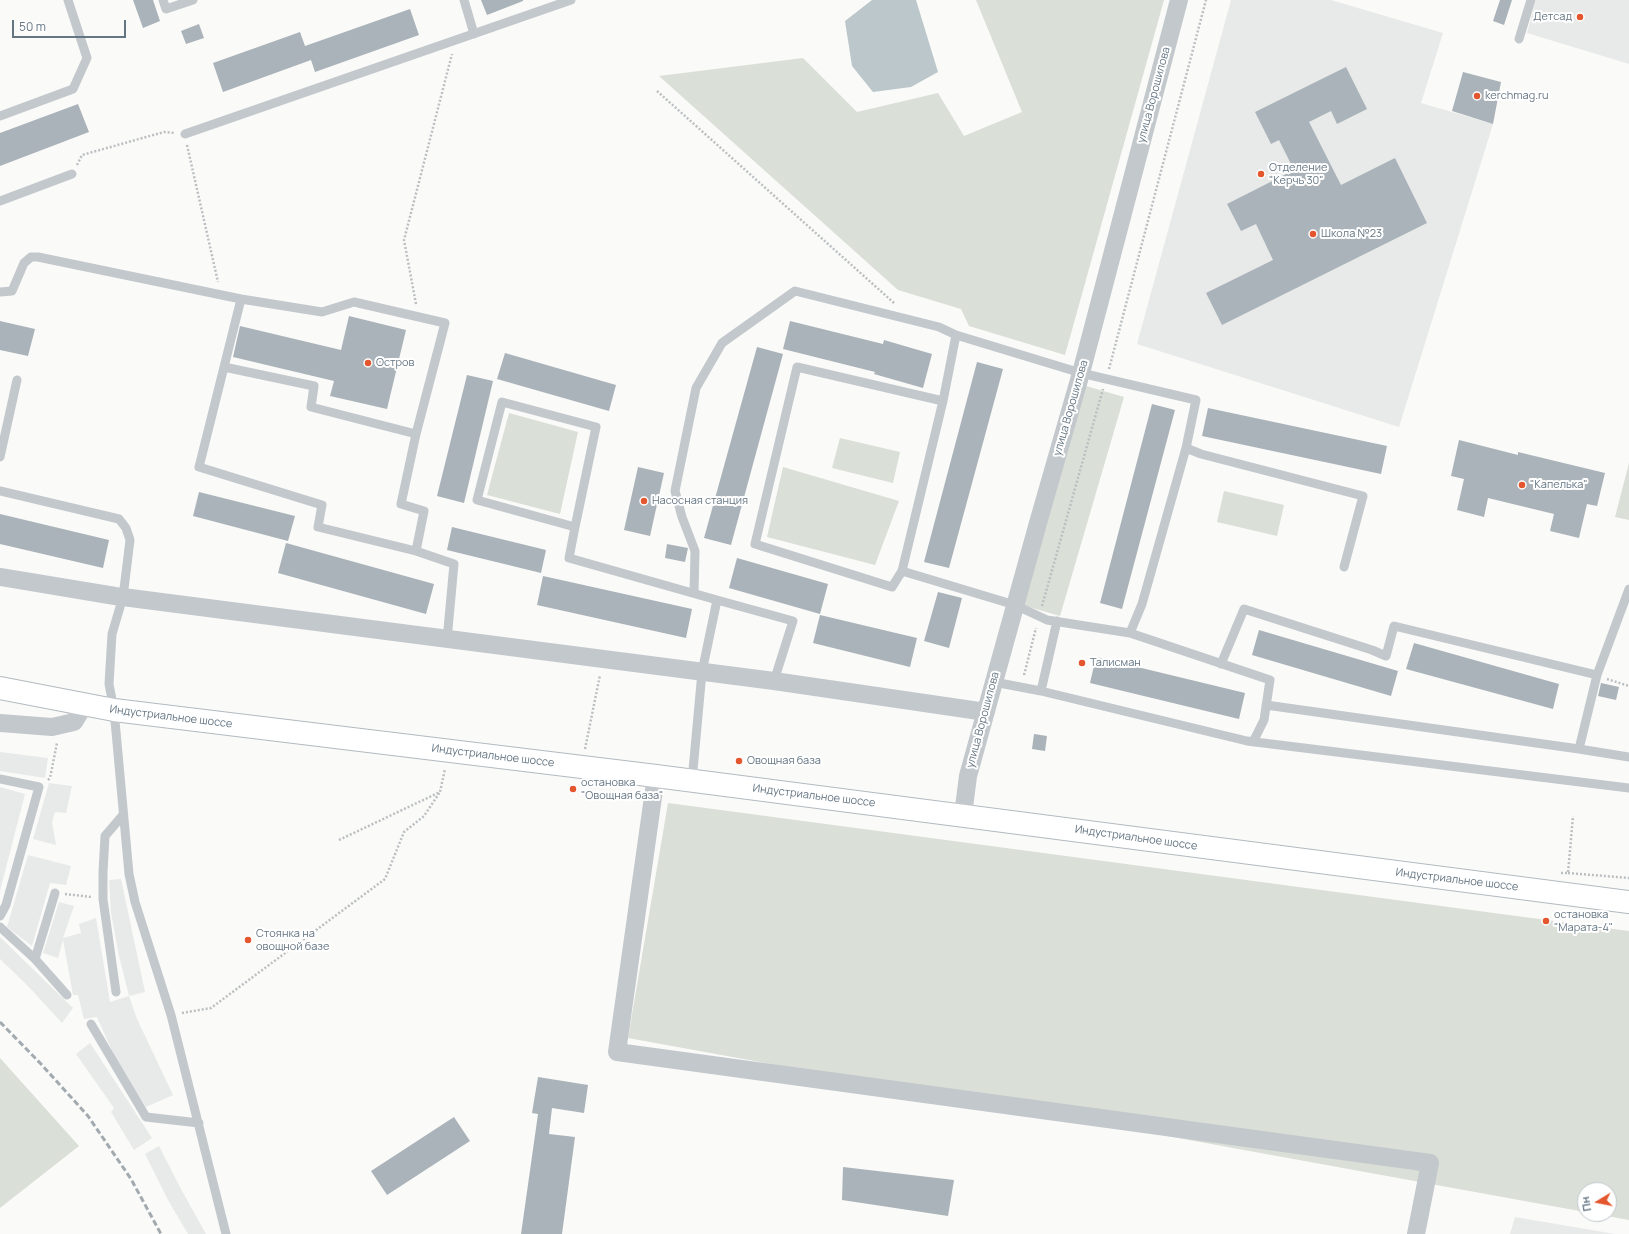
<!DOCTYPE html>
<meta charset="utf-8">
<style>
body{margin:0}
#map{position:relative;width:1629px;height:1234px;overflow:hidden;background:#fafaf8;font-family:Manrope,sans-serif}
canvas{display:block}
.north{position:absolute;left:1577px;top:1182px;width:40px;height:40px;box-sizing:border-box;background:#fff;border:1px solid #c1c8cd;border-radius:50%;rotate:260deg;font-size:11px;font-weight:700;line-height:16px;text-align:center;color:#657683}
.north::after{content:'';display:block;margin:auto;width:14px;height:18px;background:#e4572e;clip-path:polygon(50% 0,100% 100%,50% 72%,0 100%)}
.scale{position:absolute;left:12px;top:20px;width:114px;height:18px;box-sizing:border-box;border:2px solid #657683;border-top:0;padding-left:5px;font-size:12px;line-height:14px;white-space:nowrap;color:#657683;-webkit-text-stroke:3px #fff;paint-order:stroke}
</style>
<div id="map">
<canvas width="1629" height="1234"></canvas>
<div class="north">Пн</div>
<div class="scale">50 m</div>
</div>
<script>
const context = document.querySelector('canvas').getContext('2d');
context.lineJoin = 'round';
function fill(path, color) { context.fillStyle = color; context.fill(path, 'evenodd'); }
const shape = rows => new Path2D(rows.map(r => 'M' + r).join(''));
function trace(path, color, width, dash) { context.strokeStyle = color; context.lineWidth = width; context.lineCap = dash ? 'butt' : 'round'; context.setLineDash(dash || []); context.stroke(path); }
function drawText(font, color, halo, rows, align = 'center') {
  context.font = font + ' Manrope,sans-serif'; context.lineWidth = 4; context.setLineDash([]); context.textBaseline = 'middle'; context.strokeStyle = halo; context.fillStyle = color; for (const [text, x, y, turn = 0] of rows) {
    context.save(); context.translate(x, y); context.rotate((+turn || 0) * Math.PI / 180); context.textAlign = isNaN(turn) ? turn : align; if (halo) context.strokeText(text, 0, 0); context.fillText(text, 0, 0); context.restore();
  }
}
const built = shape([
 [1231,0,1331,0,1443,33,1421,103,1493,124,1399,427,1137,344],
 [1536,0,1629,0,1629,64,1527,33],
 [0,752,48,758,45,778,0,771],
 [49,783,72,786,66,813,55,812,52,822,56,845,33,839],
 [0,787,25,794,0,891],
 [28,855,71,866,66,885,50,883,32,946,7,927],
 [121,879,145,992,129,996,137,1019,173,1095,146,1107,119,1067,97,1017,84,1019,78,995,73,995,63,940,58,958,43,953,59,902,74,906,63,938,81,933,79,924,96,918,110,1002,129,996,119,956,111,913,109,880],
 [0,937,73,1008,62,1023,28,986,0,959],
 [90,1043,152,1138,134,1150,111,1112,114,1108,76,1054],
 [159,1146,181,1189,206,1234,188,1234,168,1200,145,1154],
 [1515,1217,1615,1234,1510,1234]
]);
const green = shape([
 [976,0,1164,0,1065,355,969,326,961,309,898,290,659,76,803,58,857,112,938,93,964,136,1022,112],
 [1086,386,1124,397,1060,616,1022,605],
 [509,413,578,432,560,514,487,495],
 [840,438,900,452,893,483,832,468],
 [1629,463,1629,520,1615,517],
 [783,467,899,501,875,565,767,537],
 [1224,491,1284,505,1277,536,1217,522],
 [668,803,1629,931,1629,1220,1596,1214,1609,1214,1609,1190,1585,1190,1585,1212,628,1038],
 [0,1058,79,1146,0,1208]
]);
const water = shape([
 [872,0,916,0,938,72,911,87,873,92,852,66,845,21]
]);
const building = shape([
 [133,0,153,0,160,21,143,28],
 [481,0,523,0,523,1,487,15],
 [1500,0,1512,0,1504,25,1493,21],
 [410,9,419,35,315,72,311,60,223,92,213,63,300,32,305,46],
 [199,24,204,38,186,44,181,31],
 [1346,67,1367,109,1337,124,1331,111,1309,122,1341,185,1395,158,1427,223,1222,325,1206,293,1273,260,1256,224,1241,231,1227,204,1294,170,1279,140,1271,144,1255,112],
 [1463,72,1501,82,1493,124,1452,111],
 [78,104,89,132,0,166,0,133],
 [349,316,406,330,387,409,330,396,334,381,233,357,240,326,341,350],
 [0,321,35,329,28,356,0,350],
 [790,321,883,344,884,340,932,354,923,388,874,374,875,372,783,349],
 [757,347,783,354,731,545,704,538],
 [505,353,616,385,609,411,497,379],
 [977,362,1003,369,949,568,924,562],
 [467,375,493,381,464,503,437,496],
 [1152,404,1175,410,1122,609,1100,603],
 [1208,408,1387,446,1381,474,1202,436],
 [1459,440,1518,455,1518,452,1605,473,1597,506,1587,504,1579,538,1550,531,1554,514,1488,498,1484,517,1457,510,1464,479,1451,476],
 [638,467,664,473,650,536,624,530],
 [199,492,295,516,288,541,193,516],
 [0,514,109,540,103,568,0,544],
 [452,527,546,550,541,573,447,550],
 [286,543,434,584,426,614,278,573],
 [667,544,688,548,685,562,665,558],
 [737,558,828,584,820,614,729,588],
 [543,576,692,609,686,638,537,605],
 [938,592,962,598,949,648,924,641],
 [820,615,917,638,910,667,813,643],
 [1259,630,1398,671,1391,696,1252,655],
 [1414,643,1559,684,1553,709,1406,669],
 [1096,657,1245,693,1239,719,1090,683],
 [1601,683,1619,687,1616,700,1598,696],
 [1034,734,1047,736,1045,751,1032,749],
 [538,1077,588,1085,584,1113,552,1108,549,1134,575,1137,562,1234,521,1234,538,1114,532,1113],
 [454,1117,470,1141,387,1195,371,1171],
 [843,1167,954,1180,948,1216,842,1200]
]);
const path = shape([
 [657,91,894,303],
 [187,145,218,282],
 [77,165,82,155,164,132,175,133],
 [416,304,404,240,452,54],
 [1109,369,1206,0],
 [1042,606,1103,389],
 [1024,675,1036,628],
 [1607,679,1629,686],
 [585,749,600,675],
 [48,780,50,778,57,743],
 [339,840,440,792,445,769],
 [1561,873,1568,873,1573,816],
 [1568,873,1629,878],
 [65,894,92,897],
 [182,1013,211,1008,385,879,404,832,424,816,440,792]
]);
const service = shape([
 [163,0,166,9,193,0],
 [464,0,474,34],
 [1519,39,1531,0],
 [0,116,73,89,87,58,68,0],
 [185,134,571,0],
 [0,201,72,174],
 [0,292,12,291,24,263,31,257,38,257,241,299],
 [224,367,241,299,322,312,354,302,445,323,416,434],
 [797,367,943,401,902,571,892,587,755,544,797,367],
 [943,401,956,335,1081,373,1196,400,1186,448,1142,604,1130,633],
 [1186,448,1201,454,1363,496,1344,567],
 [0,457,17,380],
 [0,491,119,519,126,528,130,540,123,597,112,634,109,684,114,710,129,874,135,902,171,1015,226,1234],
 [575,527,596,427,502,402,477,500,575,527,569,558,717,600,702,672,692,781],
 [416,551,318,527,322,505,199,467,224,367,314,386,311,407,416,434,401,504,424,511,416,551,454,564,447,640],
 [902,571,1015,605,1047,620,1130,633,1270,680,1264,720,1253,742],
 [694,593,695,551,682,517,675,491,696,388,722,343,795,291,939,327,956,335],
 [717,600,793,621,774,681],
 [1221,664,1244,609,1372,650,1386,656,1394,626,1597,675,1579,749,1266,705],
 [1597,675,1629,589],
 [994,682,1041,691,1247,741,1629,788],
 [1041,691,1057,621],
 [1579,749,1629,757],
 [0,779,39,787,6,905,0,916],
 [0,927,35,959,67,995],
 [35,959,55,893],
 [116,992,103,899,103,872,105,836,123,815],
 [91,1024,146,1117,199,1123]
]);
const minor = shape([
 [0,577,115,596,774,681,986,712],
 [0,723,52,727,74,722,85,704],
 [656,776,617,1052,1430,1163,1416,1234],
 [963,815,968,776,1038,523,1081,373,1179,0]
]);
const secondary = shape([
 [0,688,114,710,656,776,1629,902]
]);
const rail = shape([
 [0,1022,41,1064,88,1116,131,1179,161,1234]
]);
const markers = [
 [1580,17,4,"#e4572e"],
 [1477,96,4,"#e4572e"],
 [1261,174,4,"#e4572e"],
 [1313,234,4,"#e4572e"],
 [368,363,4,"#e4572e"],
 [1522,485,4,"#e4572e"],
 [644,501,4,"#e4572e"],
 [1082,663,4,"#e4572e"],
 [739,761,4,"#e4572e"],
 [573,789,4,"#e4572e"],
 [1546,921,4,"#e4572e"],
 [248,940,4,"#e4572e"]
];
const poiNames = [
 ["Детсад",1572,17,"right"],
 ["kerchmag.ru",1485,96],
 ["Отделение",1269,168],
 ["\"Керчь 30\"",1269,181],
 ["Школа №23",1321,234],
 ["Остров",376,363],
 ["\"Капелька\"",1530,485],
 ["Насосная станция",652,501],
 ["Талисман",1090,663],
 ["Овощная база",747,761],
 ["остановка",581,783],
 ["\"Овощная база\"",581,796],
 ["остановка",1554,915],
 ["\"Марата-4\"",1554,928],
 ["Стоянка на",256,934],
 ["овощной базе",256,947]
];
const streetNames = [
 ["улица Ворошилова",1154,95,-75],
 ["улица Ворошилова",1071,408,-74],
 ["Индустриальное шоссе",171,717,7],
 ["улица Ворошилова",983,720,-75],
 ["Индустриальное шоссе",493,756,7],
 ["Индустриальное шоссе",814,796,7],
 ["Индустриальное шоссе",1136,838,8],
 ["Индустриальное шоссе",1457,880,7]
];
fill(built, '#e8e9e9');
fill(green, '#dadfd7');
fill(water, '#bbc7cb');
fill(building, '#aab3b9');
trace(secondary, '#b3babf', 24);
trace(path, '#bbbfc2', 2.5, [2, 2]);
trace(service, '#c3c8cc', 9);
trace(minor, '#c3c8cc', 18);
trace(secondary, '#fff', 22);
trace(rail, '#a2aab0', 3, [6, 3]);
for (const [x, y, r, color] of markers) { const dot = new Path2D(); dot.arc(x, y, r, 0, 2 * Math.PI); context.fillStyle = color; context.fill(dot); trace(dot, '#fff', 1.5); }
drawText('11px', '#657683', '#fff', poiNames, 'left');
drawText('11px', '#657683', '#fff', streetNames);
</script>
